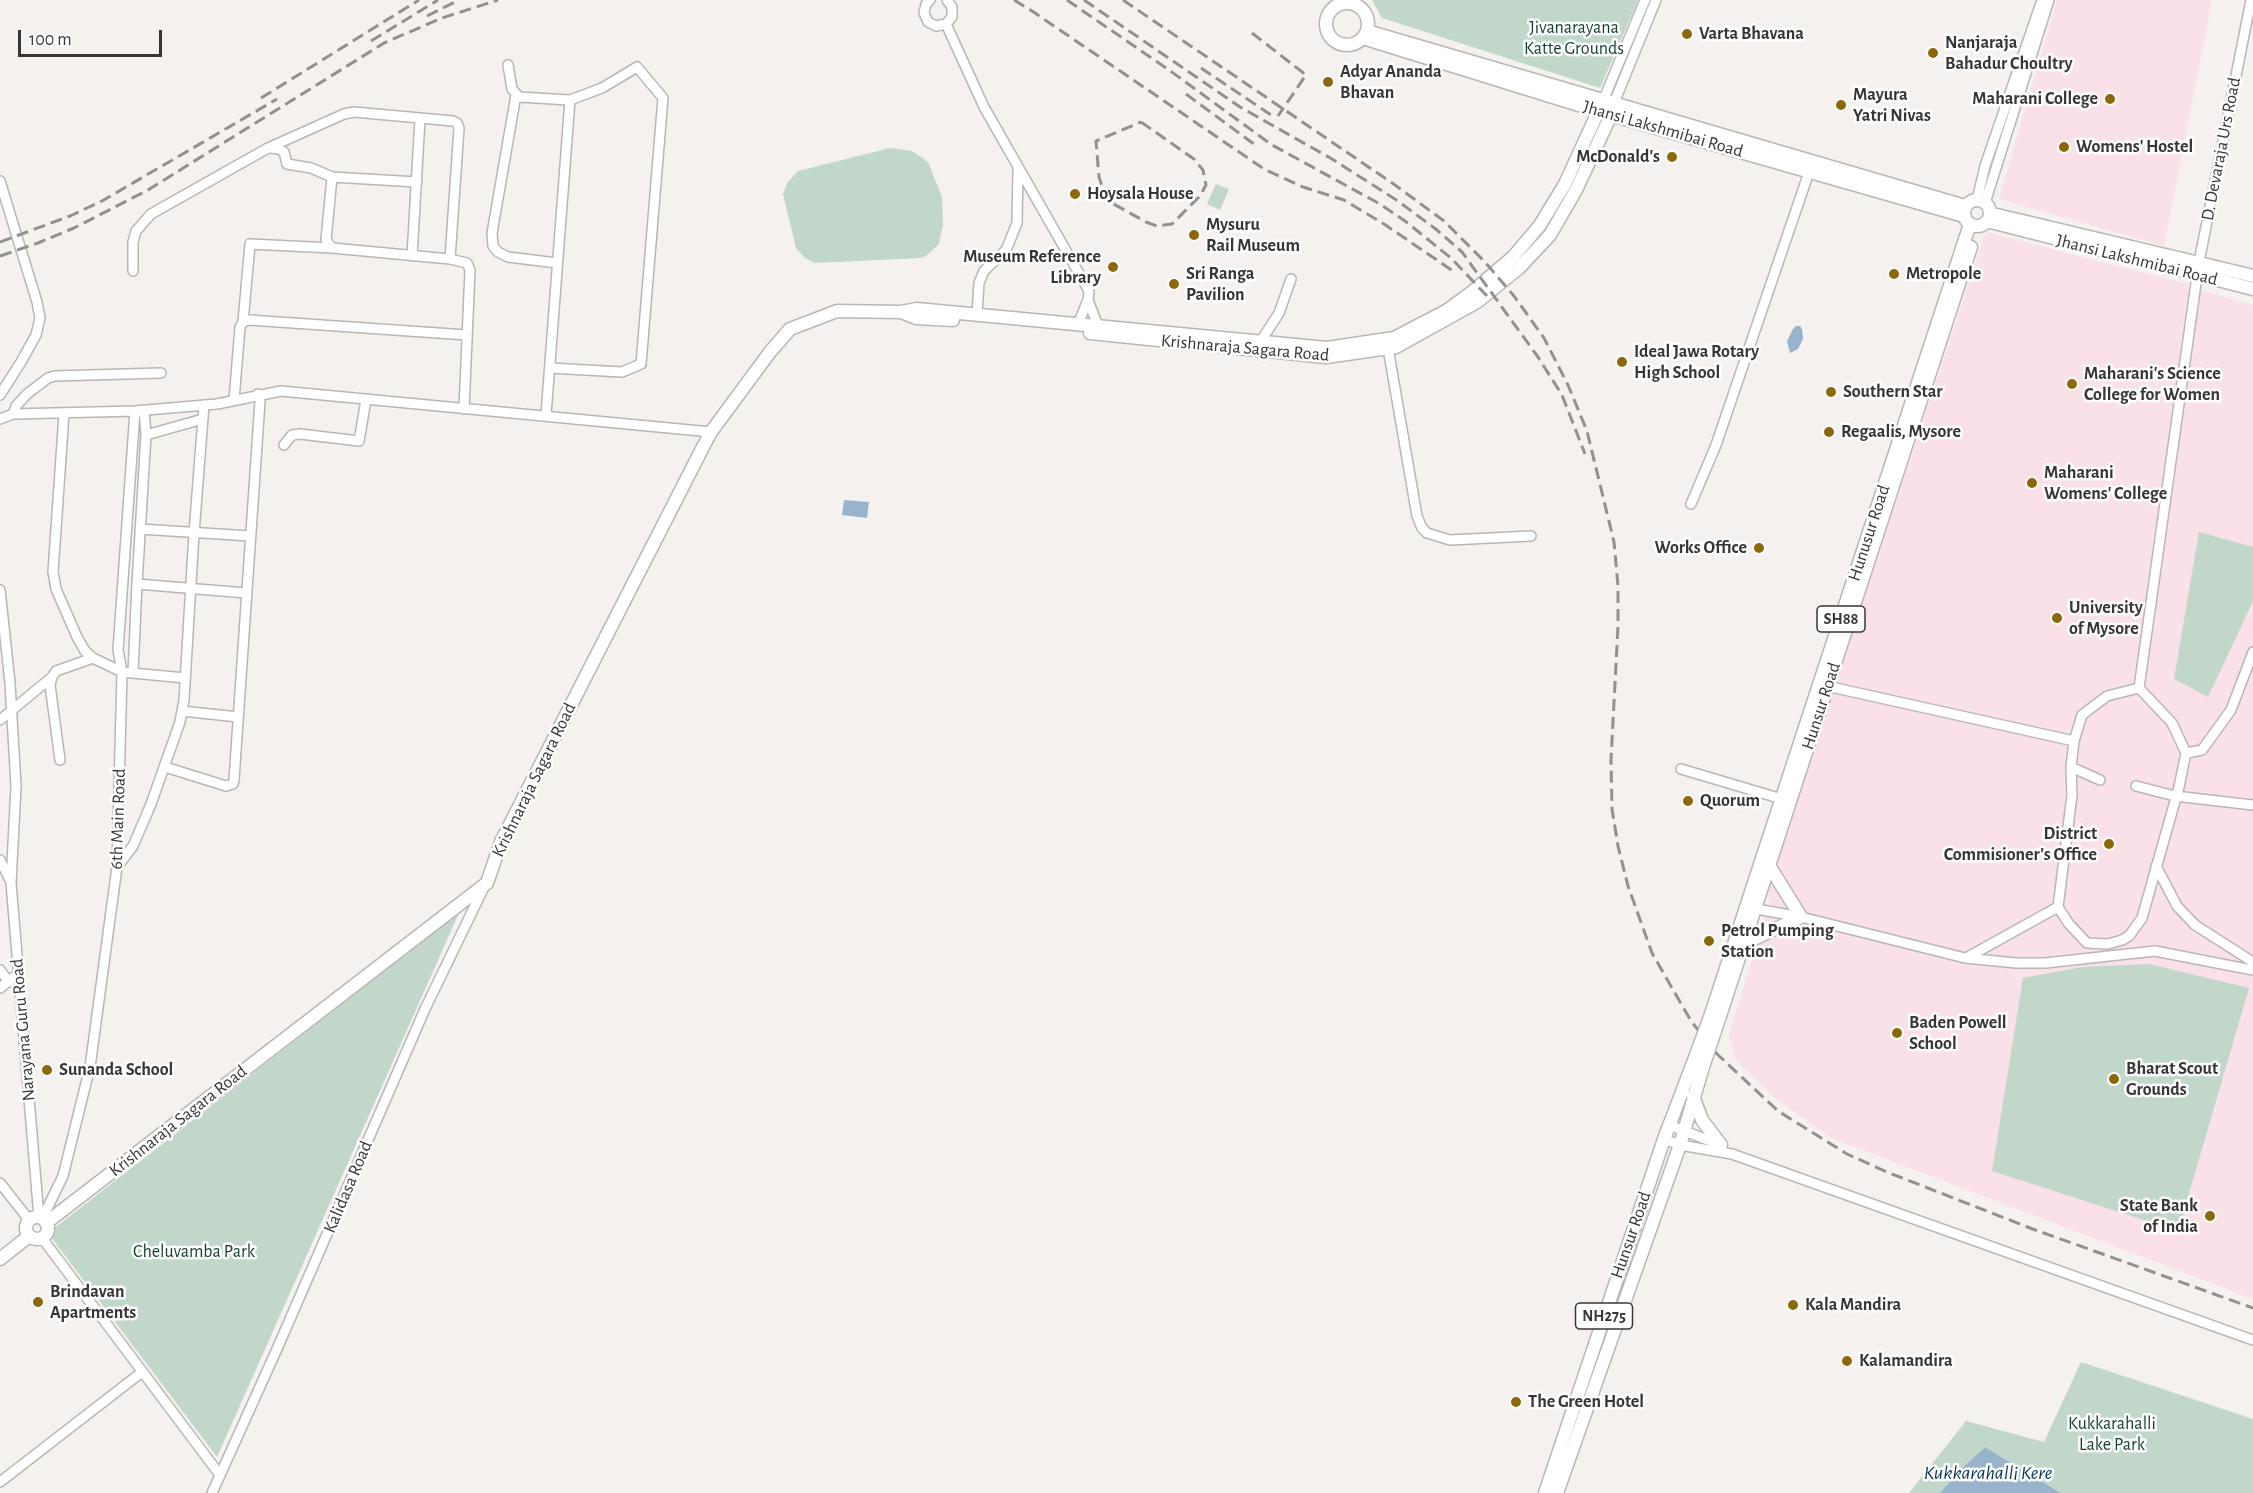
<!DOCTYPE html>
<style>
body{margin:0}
#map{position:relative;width:2253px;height:1493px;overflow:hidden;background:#f4f1ee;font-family:"Alegreya Sans",sans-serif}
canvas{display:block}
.scale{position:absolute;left:18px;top:30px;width:144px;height:27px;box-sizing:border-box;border:3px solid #373635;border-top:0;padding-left:8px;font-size:18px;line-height:21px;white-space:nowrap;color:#373635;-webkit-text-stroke:4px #fff;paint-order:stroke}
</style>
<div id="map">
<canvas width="2253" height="1493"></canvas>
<div class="scale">100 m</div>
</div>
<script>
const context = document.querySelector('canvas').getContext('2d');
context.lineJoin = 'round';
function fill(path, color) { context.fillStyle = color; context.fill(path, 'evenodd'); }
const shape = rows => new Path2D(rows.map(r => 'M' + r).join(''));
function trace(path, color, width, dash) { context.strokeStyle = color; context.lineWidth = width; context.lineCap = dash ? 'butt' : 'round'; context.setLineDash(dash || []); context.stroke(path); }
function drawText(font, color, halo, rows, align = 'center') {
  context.font = font + ' "Alegreya Sans",sans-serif'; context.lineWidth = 5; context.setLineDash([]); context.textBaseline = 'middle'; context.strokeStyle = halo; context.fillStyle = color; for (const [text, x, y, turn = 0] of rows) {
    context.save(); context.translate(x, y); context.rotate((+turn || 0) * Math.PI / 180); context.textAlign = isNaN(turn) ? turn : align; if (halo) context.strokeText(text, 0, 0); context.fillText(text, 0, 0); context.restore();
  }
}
const education = shape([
 [2057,0,2212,0,2164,246,1999,199],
 [1986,232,2195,286,2195,289,2253,305,2253,1299,1831,1138,1774,1097,1736,1060,1729,1035,1771,897,1765,895]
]);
const green = shape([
 [1372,0,1638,0,1600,88,1382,18],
 [890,148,912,151,928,162,942,197,943,224,939,244,926,256,920,258,815,263,805,258,796,248,783,194,787,183,798,171],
 [1216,184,1229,189,1220,210,1207,204],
 [2199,532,2253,547,2253,601,2208,697,2174,679],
 [459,913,217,1457,48,1233],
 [2149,964,2249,988,2178,1231,1992,1171,2023,978,2082,967],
 [2081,1362,2253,1419,2253,1493,2061,1493,1985,1447,1960,1470,1940,1493,1909,1493,1966,1421,2044,1442]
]);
const water = shape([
 [1796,326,1800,326,1802,329,1803,339,1798,349,1790,353,1787,341,1793,329],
 [844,500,869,502,867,518,842,515],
 [1985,1447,2061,1493,1940,1493,1960,1470]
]);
const minor = shape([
 [930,0,926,4,924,13,928,22,936,26,946,24,952,17,952,7,947,0],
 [946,24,984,107,1089,291,1088,300,1078,324],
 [508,65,512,89,519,97,570,100,602,88,637,67,663,98,641,364,622,372,550,368],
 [516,95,492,233,493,246,498,252,508,257,557,263],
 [1603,101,1645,0],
 [1614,103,1656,0],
 [270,148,279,149,284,152,287,164,311,168,332,177,417,182],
 [332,177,326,240,332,248,450,259,467,263,470,270,464,409],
 [0,181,37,302,40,318,36,335,21,362,0,395],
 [1977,200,1985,166,2042,0],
 [1985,203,2049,0],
 [412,256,420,119],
 [133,271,133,242,136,231,151,214,268,148,344,114,354,112,453,121,457,123,459,128,450,259],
 [1088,300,1098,326],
 [977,314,979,283,984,271,1006,250,1017,223,1018,170],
 [243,322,250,244,332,248],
 [1261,341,1279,313,1291,279],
 [1388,348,1417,516,1422,528,1427,533,1450,540,1531,536],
 [234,400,240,327,243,322,249,320,467,335],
 [144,410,146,435],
 [13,414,16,406,27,394,48,378,55,376,161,373],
 [64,414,53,572,56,589,77,637,85,651,93,658,122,672,185,678],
 [546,415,570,100],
 [0,419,13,414,135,411,217,404,281,391,711,432],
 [203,419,146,435,137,584,246,593],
 [284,445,292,435,300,434,359,441,366,400],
 [1691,504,1716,445,1809,172],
 [140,529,250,536],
 [0,590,10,683,16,786,11,883,39,1218],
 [133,673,137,584],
 [1822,685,2074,741],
 [2139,688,2199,262,2251,0],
 [2139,688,2172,723,2186,753,2179,787,2142,918,2129,936,2122,940,2108,944,2087,943,2069,924,2058,907,2072,795,2071,767,2074,741,2082,715,2107,696,2139,688],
 [182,711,238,717],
 [0,720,52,677],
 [2186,753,2202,750,2231,710,2253,652],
 [60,760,50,685,52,677,56,671,93,658],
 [165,767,226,786,233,784,234,780,260,401,258,394],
 [2071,767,2100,780],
 [1681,769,1782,799],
 [2136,786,2175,796,2253,805],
 [0,860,11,882],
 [2156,866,2177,906,2195,925,2253,962],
 [117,867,133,846,151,804,180,722,184,700,194,533,204,405],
 [1751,908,1801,917,1965,958,2016,963,2045,963,2155,951,2253,970],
 [1966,958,2058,907],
 [0,970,9,982],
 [0,988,19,973],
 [1669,1125,1721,1145],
 [1664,1139,1680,1145,1732,1154,2253,1340],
 [0,1183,30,1221],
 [42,1219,63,1176,90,1067,117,867,122,672,118,650,135,411],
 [42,1238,220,1475],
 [0,1482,142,1372],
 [212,1493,277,1349,425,1009,485,885]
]);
const major = shape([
 '1326 24a21 21 0 1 1 42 0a21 21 0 1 1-42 0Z',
 [1367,31,1965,206],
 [1363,38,1611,115,1964,216],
 '1964 213a13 13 0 1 1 26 0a13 13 0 1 1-26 0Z',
 [1997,215,2253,276],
 [1987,221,2253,289],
 [901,312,916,318,953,320],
 [1090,333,1326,357,1396,347,1477,302,1519,268,1550,235,1576,190,1611,115,1614,103],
 [1745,943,1801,917,1770,867],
 [1711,1014,1970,224],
 [1720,1016,1971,247],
 [1693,1096,1702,1120,1721,1145],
 '26 1228a11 11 0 1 1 22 0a11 11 0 1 1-22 0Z',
 [46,1223,487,883,501,842,703,447,711,432,770,352,790,329,837,311,901,312,917,309,1327,348,1394,338,1446,311,1472,292,1513,257,1540,225,1565,184,1603,101],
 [0,1259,29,1236],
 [1545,1493,1664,1139,1693,1063],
 [1557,1493,1680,1145,1703,1067]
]);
const rail = shape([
 [1014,0,1032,11,1264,169,1303,187,1344,200,1384,224,1453,271],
 [1067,0,1169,70,1272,145,1380,204,1405,221,1451,258,1487,296],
 [1084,0,1240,107,1332,159,1398,201,1437,230,1462,252,1538,357,1562,395,1585,454],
 [1123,0,1395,185,1444,221,1485,262,1514,296,1544,338,1568,385,1587,431,1614,542,1618,586,1618,626,1611,760,1612,809,1618,846,1628,886,1652,953,1691,1021,1717,1054,1778,1111,1847,1154,1887,1172,2030,1228,2253,1308],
 [427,16,459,0],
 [1252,33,1306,75,1278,116],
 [371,41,438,0],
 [1201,68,1274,117],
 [1186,94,1258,147],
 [261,98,419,0],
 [1141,122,1194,159,1203,170,1206,185,1200,196,1172,224,1157,226,1146,222,1110,202,1106,198,1099,177,1096,141,1141,122],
 [0,242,70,216,102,201,277,99],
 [0,256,38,243,74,228,148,190,384,43,442,18,498,0]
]);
const majorBridge = shape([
 [1693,1063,1711,1014],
 [1703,1067,1720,1016]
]);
const markers = [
 [1687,34,6,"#8c6809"],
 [1933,53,6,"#8c6809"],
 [1328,82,6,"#8c6809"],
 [2110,99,6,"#8c6809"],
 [1841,105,6,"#8c6809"],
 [2064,147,6,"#8c6809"],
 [1672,157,6,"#8c6809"],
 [1075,194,6,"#8c6809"],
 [1194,235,6,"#8c6809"],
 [1113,267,6,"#8c6809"],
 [1894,274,6,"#8c6809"],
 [1174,284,6,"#8c6809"],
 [1622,362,6,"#8c6809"],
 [2072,384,6,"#8c6809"],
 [1831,392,6,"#8c6809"],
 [1829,432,6,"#8c6809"],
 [2032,483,6,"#8c6809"],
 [1759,548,6,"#8c6809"],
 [2057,618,6,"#8c6809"],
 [1688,801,6,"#8c6809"],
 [2109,844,6,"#8c6809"],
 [1709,941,6,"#8c6809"],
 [1897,1033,6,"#8c6809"],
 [47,1070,6,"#8c6809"],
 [2114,1079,6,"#8c6809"],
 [2210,1216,6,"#8c6809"],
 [38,1302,6,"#8c6809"],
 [1793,1305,6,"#8c6809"],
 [1847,1361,6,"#8c6809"],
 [1516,1402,6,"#8c6809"]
];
const shields = [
 [1841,619,48],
 [1604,1316,57]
];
const shieldNames = [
 ["SH88",1841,619],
 ["NH275",1604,1316]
];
const parkNames = [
 ["Jivanarayana",1574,28],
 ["Katte Grounds",1574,49],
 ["Cheluvamba Park",194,1252],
 ["Kukkarahalli",2112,1424],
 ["Lake Park",2112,1445]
];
const poiNames = [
 ["Varta Bhavana",1699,34],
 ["Nanjaraja",1945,43],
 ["Bahadur Choultry",1945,64],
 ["Adyar Ananda",1340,72],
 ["Bhavan",1340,93],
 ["Mayura",1853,95],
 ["Yatri Nivas",1853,116],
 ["Maharani College",2098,99,"right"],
 ["Womens' Hostel",2076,147],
 ["McDonald's",1660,157,"right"],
 ["Hoysala House",1087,194],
 ["Mysuru",1206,225],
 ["Rail Museum",1206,246],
 ["Museum Reference",1101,257,"right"],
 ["Library",1101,278,"right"],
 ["Sri Ranga",1186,274],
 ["Pavilion",1186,295],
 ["Metropole",1906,274],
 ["Ideal Jawa Rotary",1634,352],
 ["High School",1634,373],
 ["Maharani's Science",2084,374],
 ["College for Women",2084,395],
 ["Southern Star",1843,392],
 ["Regaalis, Mysore",1841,432],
 ["Maharani",2044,473],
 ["Womens' College",2044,494],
 ["Works Office",1747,548,"right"],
 ["University",2069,608],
 ["of Mysore",2069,629],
 ["Quorum",1700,801],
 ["District",2097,834,"right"],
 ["Commisioner's Office",2097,855,"right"],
 ["Petrol Pumping",1721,931],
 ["Station",1721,952],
 ["Baden Powell",1909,1023],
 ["School",1909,1044],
 ["Bharat Scout",2126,1069],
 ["Grounds",2126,1090],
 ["Sunanda School",59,1070],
 ["State Bank",2198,1206,"right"],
 ["of India",2198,1227,"right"],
 ["Brindavan",50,1292],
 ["Apartments",50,1313],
 ["Kala Mandira",1805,1305],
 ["Kalamandira",1859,1361],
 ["The Green Hotel",1528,1402]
];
const streetNames = [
 ["Jhansi Lakshmibai Road",1663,129,16],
 ["D. Devaraja Urs Road",2221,149,-79],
 ["Jhansi Lakshmibai Road",2137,260,14],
 ["Krishnaraja Sagara Road",1245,348,5],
 ["Hunusur Road",1869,533,-72],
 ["Hunsur Road",1821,706,-72],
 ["Krishnaraja Sagara Road",534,780,-64],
 ["6th Main Road",118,819,-88],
 ["Narayana Guru Road",23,1030,-95],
 ["Krishnaraja Sagara Road",178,1121,-38],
 ["Kalidasa Road",348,1187,-67],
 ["Hunsur Road",1631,1235,-71]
];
const waterNames = [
 ["Kukkarahalli Kere",1988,1473]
];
fill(education, '#fae0e7');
fill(green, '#c1d7ca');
fill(water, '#98b4cd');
trace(minor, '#b9b7b4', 12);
trace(major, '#b9b7b4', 15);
trace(minor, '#fff', 9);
trace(major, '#fff', 12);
trace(rail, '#93918f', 3, [12, 6]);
trace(majorBridge, '#b9b7b4', 15, []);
trace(majorBridge, '#fff', 12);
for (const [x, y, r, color] of markers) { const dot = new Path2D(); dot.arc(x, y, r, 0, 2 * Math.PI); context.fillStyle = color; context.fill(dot); trace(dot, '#fff', 2); }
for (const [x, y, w] of shields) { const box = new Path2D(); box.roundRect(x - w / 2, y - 13, w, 26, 4.5); context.fillStyle = '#fff'; context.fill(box); trace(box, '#373635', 1.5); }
drawText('bold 16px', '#373635', null, shieldNames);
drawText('18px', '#103f2b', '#fff', parkNames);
drawText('bold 18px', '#373635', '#fff', poiNames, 'left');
drawText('18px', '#373635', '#fff', streetNames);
drawText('italic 20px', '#023556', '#fff', waterNames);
</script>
